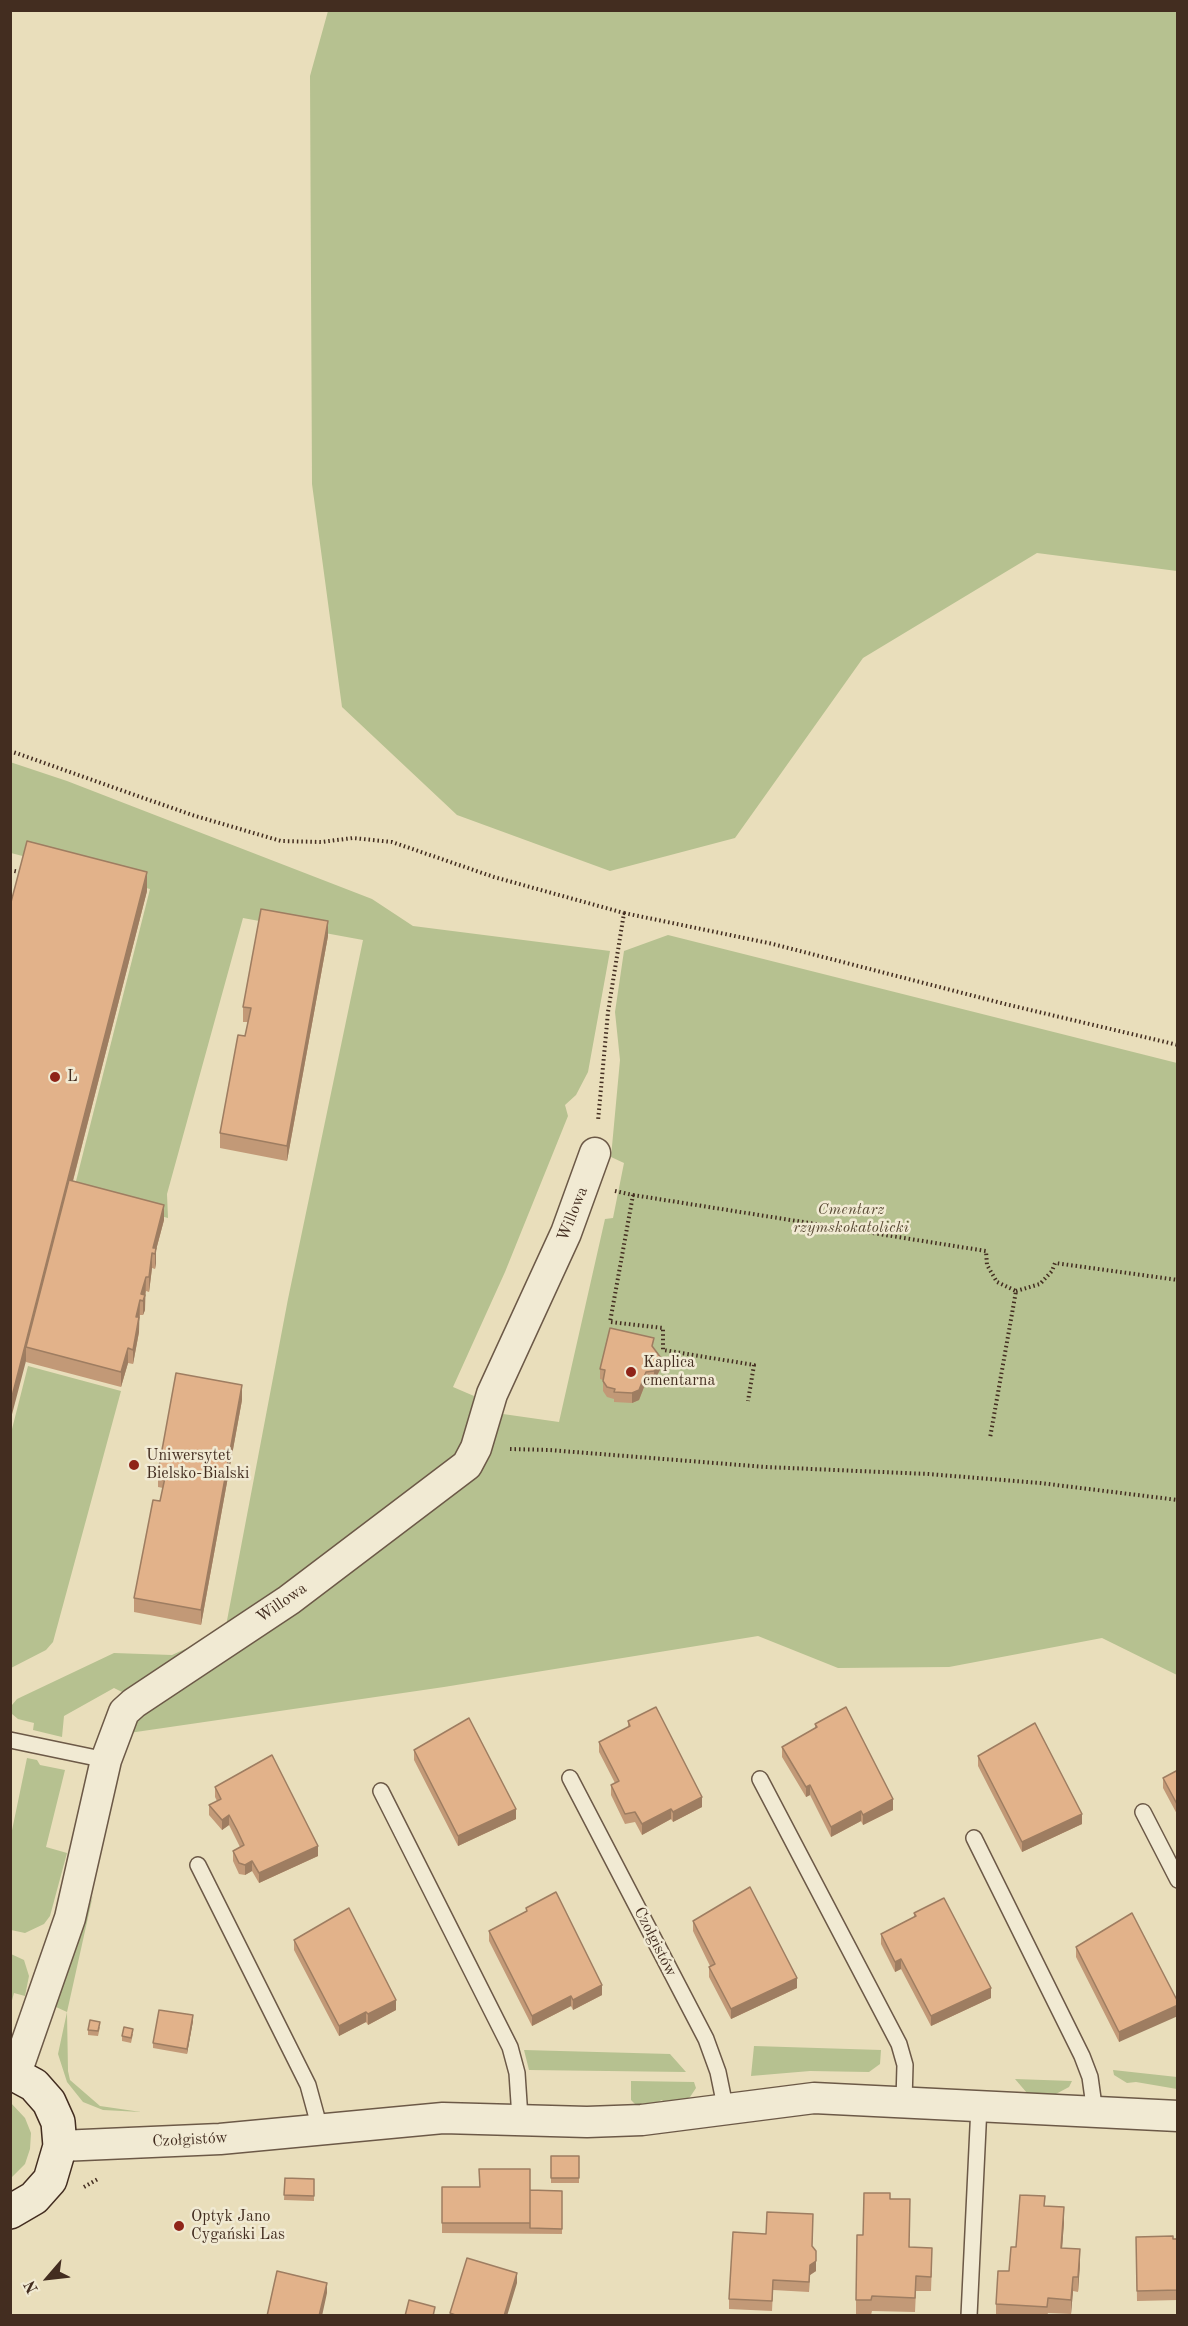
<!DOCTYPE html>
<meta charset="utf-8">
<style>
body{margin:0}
#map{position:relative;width:1188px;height:2326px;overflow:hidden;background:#e9debb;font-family:"Old Standard TT",serif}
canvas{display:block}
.frame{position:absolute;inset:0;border:12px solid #432d20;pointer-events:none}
.north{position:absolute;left:18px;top:2248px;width:60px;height:60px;-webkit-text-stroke:4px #f1ead3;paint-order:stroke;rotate:242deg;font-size:16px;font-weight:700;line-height:24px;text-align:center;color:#432d20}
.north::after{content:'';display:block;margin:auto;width:21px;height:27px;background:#432d20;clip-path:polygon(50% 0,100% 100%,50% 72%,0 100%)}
</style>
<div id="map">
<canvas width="1188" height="2326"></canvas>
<div class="frame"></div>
<div class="north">N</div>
</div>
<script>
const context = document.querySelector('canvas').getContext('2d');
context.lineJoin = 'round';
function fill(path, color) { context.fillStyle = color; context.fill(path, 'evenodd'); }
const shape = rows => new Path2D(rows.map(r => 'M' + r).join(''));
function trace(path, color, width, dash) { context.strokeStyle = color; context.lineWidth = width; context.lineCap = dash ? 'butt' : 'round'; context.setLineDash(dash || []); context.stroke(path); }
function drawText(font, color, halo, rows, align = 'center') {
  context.font = font + ' "Old Standard TT",serif'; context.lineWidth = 5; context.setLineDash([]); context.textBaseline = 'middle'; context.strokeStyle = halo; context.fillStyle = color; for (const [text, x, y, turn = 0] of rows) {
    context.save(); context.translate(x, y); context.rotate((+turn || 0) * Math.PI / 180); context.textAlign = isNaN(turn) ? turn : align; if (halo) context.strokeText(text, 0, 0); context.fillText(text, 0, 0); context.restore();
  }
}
const green = shape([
 [328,11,1177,11,1177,571,1037,553,863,658,735,838,610,871,457,815,342,707,312,484,310,76],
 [10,762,67,781,372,899,413,926,610,951,588,1072,576,1095,565,1105,568,1116,505,1272,453,1387,474,1396,471,1438,463,1455,453,1467,286,1593,126,1694,114,1688,64,1716,62,1737,33,1730,34,1723,18,1719,12,1714,12,1705,17,1699,114,1653,172,1655,225,1631,288,1299,363,940,243,918,167,1194,168,1218,73,1193,150,889,11,853],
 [668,935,1177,1063,1177,1675,1102,1638,949,1667,838,1668,758,1636,444,1687,129,1733,141,1710,399,1522,496,1413,559,1422,605,1219,613,1218,624,1163,611,1157,620,1060,615,1012,624,951],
 [28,1366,121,1391,53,1642,46,1650,11,1668,11,1433],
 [27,1758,37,1760,40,1765,65,1770,46,1847,67,1853,50,1916,44,1924,25,1933,11,1930,10,1840],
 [93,1895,67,2012,68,2071,70,2080,100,2106,141,2112,103,2110,83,2102,67,2082,58,2054,67,2012,56,2007],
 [11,1954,24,1960,29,1976,25,1996,14,1993,11,2004],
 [754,2046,881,2050,880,2064,869,2072,810,2071,751,2076],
 [524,2050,670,2054,686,2072,529,2070],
 [1113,2070,1177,2077,1177,2089,1136,2082,1127,2083,1114,2075],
 [1015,2079,1072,2081,1069,2087,1054,2095,1027,2093],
 [631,2081,694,2082,696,2088,690,2097,684,2100,668,2103,661,2100,657,2105,637,2106,631,2100],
 [11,2103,25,2118,31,2133,30,2149,25,2164,11,2178]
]);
const path = shape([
 [10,751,192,815,281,841,321,842,353,838,392,842,494,877,624,913,608,1012,598,1121],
 [10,870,24,873],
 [624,913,773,944,1005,1004,1178,1045],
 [615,1191,633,1195,610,1322,663,1328,663,1350,754,1365,748,1401],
 [633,1195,986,1251,987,1265,997,1282,1016,1291,990,1438],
 [1016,1291,1040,1284,1052,1271,1055,1263,1178,1280],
 [510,1449,549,1450,766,1467,928,1474,1040,1483,1178,1500],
 [84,2187,98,2179]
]);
const lane = shape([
 [10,1740,106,1760],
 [570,1778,706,2039,718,2072,726,2111],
 [760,1779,899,2044,905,2065,904,2101],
 [381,1791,510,2047,517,2073,520,2118],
 [1143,1812,1178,1880],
 [974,1838,1082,2056,1090,2077,1095,2113],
 [198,1865,308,2085,320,2129],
 [969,2316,979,2106]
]);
const street = shape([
 [16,2073,70,1918,106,1760,124,1712,134,1703,289,1600,467,1465,476,1448,492,1394,566,1233,595,1153],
 [60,2146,220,2139,443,2118,587,2122,642,2120,814,2098,1178,2116]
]);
const secondary = shape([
 [10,2072,34,2085,49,2102,58,2122,60,2146,50,2180,34,2198,10,2212]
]);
const wall = shape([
 [147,891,73,1181,164,1220,156,1250,156,1263,155,1269,152,1268,149,1292,146,1291,145,1295,145,1310,143,1315,140,1315,139,1319,139,1332,133,1364,128,1363,121,1387,26,1362,10,906],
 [328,936,287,1161,220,1148,220,1133,245,1036,248,1022,243,1022,243,1007],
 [654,1349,661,1368,654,1381,646,1382,639,1400,632,1403,614,1402,614,1399,607,1397,603,1391,603,1380,600,1379,600,1369],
 [242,1400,201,1625,134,1612,134,1598,160,1501,163,1488,158,1487,158,1472],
 [628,1721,702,1807,673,1822,671,1819,642,1835,635,1822,625,1824,611,1795,611,1785,615,1783,599,1752,599,1742,628,1727],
 [815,1724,893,1810,863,1825,861,1821,831,1837,810,1795,806,1797,782,1757,782,1747,815,1728],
 [414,1750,516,1819,458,1846,414,1760],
 [978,1756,1082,1824,1022,1852,978,1766],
 [1178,1770,1178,1816,1163,1788,1163,1778],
 [215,1787,318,1856,259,1883,252,1871,245,1875,239,1874,233,1861,233,1851,240,1847,229,1825,222,1830,209,1815,209,1805,217,1801,215,1797],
 [526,1908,602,1995,573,2010,571,2006,532,2026,489,1941,489,1931,526,1912],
 [914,1913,991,1998,931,2026,901,1969,895,1972,881,1944,881,1934,914,1917],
 [693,1921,797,1988,731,2019,709,1977,709,1967,710,1966,693,1931],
 [294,1940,396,2010,368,2025,366,2022,339,2036,294,1950],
 [1076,1947,1178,2002,1119,2042,1076,1957],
 [193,2021,187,2054,153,2048,153,2043],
 [100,2027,98,2036,88,2035,88,2030],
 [133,2034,131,2043,122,2041,122,2036],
 [551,2156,579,2156,579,2183,551,2183],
 [285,2178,314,2179,314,2201,284,2200],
 [442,2187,562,2191,562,2234,442,2233],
 [890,2199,910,2247,932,2263,931,2291,916,2291,915,2312,872,2311,871,2315,856,2314,856,2300,863,2235],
 [1045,2206,1064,2222,1062,2248,1080,2264,1078,2292,1073,2291,1071,2314,1048,2313,1047,2316,996,2316,996,2304,1009,2271,1016,2247],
 [1136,2237,1178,2239,1178,2300,1137,2301],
 [812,2246,816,2261,816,2271,810,2275,809,2292,773,2290,772,2311,729,2309,729,2299]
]);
const shadedWall = shape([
 [147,872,147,891,30,1348,26,1347,26,1361,10,1422,10,1404],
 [328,921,328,936,287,1161,287,1146],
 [164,1205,164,1220,156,1250,156,1263,155,1269,155,1254,153,1248],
 [152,1253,152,1268,149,1292,149,1277],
 [146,1277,145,1310,143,1315,143,1301,141,1294],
 [140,1300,139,1332,133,1364,133,1350,136,1317],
 [128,1348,128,1363,121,1387,121,1372],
 [661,1358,661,1368,654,1381,654,1371],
 [646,1372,646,1382,639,1400,632,1403,632,1393],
 [242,1385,242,1400,201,1625,201,1610],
 [810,1785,810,1795,806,1797,806,1787],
 [702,1797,702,1807,673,1822,673,1812],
 [893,1799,893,1810,863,1825,863,1815],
 [516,1809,516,1819,458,1846,458,1836],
 [671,1809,671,1819,642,1835,642,1824],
 [861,1811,861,1821,831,1837,831,1827],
 [1082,1814,1082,1824,1022,1852,1022,1842],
 [229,1815,229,1825,222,1830,222,1820],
 [318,1846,318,1856,259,1883,259,1873],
 [252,1861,252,1871,245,1875,245,1865],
 [901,1959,901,1969,895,1972,895,1962],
 [797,1978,797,1988,731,2019,731,2009],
 [602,1985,602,1995,573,2010,573,2000],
 [991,1988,991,1998,931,2026,931,2016],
 [571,1996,571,2006,532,2026,532,2016],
 [396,2000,396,2010,368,2025,368,2014],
 [1178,2005,1178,2016,1119,2042,1119,2032],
 [366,2012,366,2022,339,2036,339,2026],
 [193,2015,193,2021,187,2054,187,2049],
 [1064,2207,1064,2222,1061,2263,1061,2248],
 [1080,2249,1080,2264,1078,2292,1078,2277],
 [816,2251,816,2271,810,2275,809,2292,810,2265],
 [517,2273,517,2283,507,2316,504,2316],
 [1073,2277,1073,2291,1071,2314,1071,2300],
 [327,2283,327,2293,322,2316,319,2316]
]);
const building = shape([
 [27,841,147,872,10,1404,10,906,27,841],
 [261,909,328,921,287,1146,220,1133,238,1035,245,1036,251,1008,243,1007,261,909],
 [69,1180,164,1205,153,1248,156,1248,155,1254,152,1253,149,1277,146,1277,141,1294,145,1295,143,1301,140,1300,136,1317,139,1317,133,1350,128,1348,121,1372,26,1347,69,1180],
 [610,1328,654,1338,652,1346,661,1358,654,1371,646,1372,639,1390,632,1393,614,1392,615,1389,607,1387,603,1381,605,1370,600,1369,610,1328],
 [176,1373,242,1385,201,1610,134,1598,153,1500,160,1501,166,1473,158,1472,176,1373],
 [656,1707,702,1797,673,1812,671,1809,642,1824,635,1812,625,1814,611,1785,619,1781,599,1742,630,1726,628,1721,656,1707],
 [846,1707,893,1799,863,1815,861,1811,831,1827,810,1785,806,1787,782,1747,817,1727,815,1724,846,1707],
 [469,1718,516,1809,458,1836,414,1750,469,1718],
 [1035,1723,1082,1814,1022,1842,978,1756,1035,1723],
 [272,1755,318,1846,259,1873,252,1861,245,1865,239,1863,233,1851,244,1845,237,1830,229,1815,222,1820,209,1805,221,1799,215,1787,272,1755],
 [1178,1770,1178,1806,1163,1778,1178,1770],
 [750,1887,797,1978,731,2009,709,1967,715,1964,693,1921,750,1887],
 [556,1892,602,1985,573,2000,571,1996,532,2016,489,1931,527,1911,526,1908,556,1892],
 [944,1898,991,1988,931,2016,901,1959,895,1962,881,1934,916,1916,914,1913,944,1898],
 [349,1908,396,2000,368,2014,366,2012,339,2026,294,1940,349,1908],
 [1132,1913,1178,2002,1178,2005,1119,2032,1076,1947,1132,1913],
 [159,2010,193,2015,187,2049,153,2043,159,2010],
 [90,2020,100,2022,98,2031,88,2030,90,2020],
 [124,2027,133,2029,131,2038,122,2036,124,2027],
 [551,2156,579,2156,579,2178,551,2178,551,2156],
 [479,2169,530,2169,530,2223,442,2223,442,2187,480,2187,479,2169],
 [285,2178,314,2179,314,2196,284,2195,285,2178],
 [530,2190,562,2191,562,2229,530,2228,530,2190],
 [864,2193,890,2193,890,2199,910,2199,909,2247,932,2248,931,2277,916,2276,915,2298,872,2296,871,2300,856,2300,857,2235,863,2235,864,2193],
 [1020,2195,1045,2196,1044,2206,1064,2207,1061,2248,1080,2249,1078,2277,1073,2277,1071,2300,1048,2298,1047,2307,996,2304,998,2271,1009,2271,1011,2247,1016,2247,1020,2195],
 [767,2212,813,2214,812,2246,816,2251,816,2261,810,2265,809,2282,773,2280,772,2301,729,2299,733,2232,766,2234,767,2212],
 [1173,2236,1173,2239,1178,2239,1178,2290,1137,2291,1136,2237,1173,2236],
 [467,2258,517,2273,504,2316,458,2316,450,2313,467,2258],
 [277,2271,327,2283,319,2316,267,2316,277,2271],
 [409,2300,435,2307,433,2316,405,2316,409,2300]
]);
const markers = [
 [55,1077,6,"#8f2418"],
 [631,1372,6,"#8f2418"],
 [134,1465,6,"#8f2418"],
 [179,2226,6,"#8f2418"]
];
const poiNames = [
 ["L",67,1077],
 ["Kaplica",643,1363],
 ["cmentarna",643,1381],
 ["Uniwersytet",146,1456],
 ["Bielsko-Bialski",146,1474],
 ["Optyk Jano",191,2217],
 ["Cygański Las",191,2235]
];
const parkNames = [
 ["Cmentarz",851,1210],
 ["rzymskokatolicki",851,1228]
];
const streetNames = [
 ["Willowa",573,1214,-68],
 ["Willowa",282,1603,-35],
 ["Czołgistów",655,1942,63],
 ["Czołgistów",190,2140,-3]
];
fill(green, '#b6c190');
trace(lane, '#6c5947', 18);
trace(street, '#6c5947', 33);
trace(secondary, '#432d20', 36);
trace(path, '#432d20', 4, [1.5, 3]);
trace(lane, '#f1ead3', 15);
trace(street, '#f1ead3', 30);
trace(secondary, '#f1ead3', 33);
fill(wall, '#c29977');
fill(shadedWall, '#9e7d61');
fill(building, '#e2b28a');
trace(building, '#9e7d61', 1.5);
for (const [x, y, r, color] of markers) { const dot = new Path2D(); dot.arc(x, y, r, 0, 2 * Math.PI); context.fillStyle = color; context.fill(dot); trace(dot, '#f1ead3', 2); }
drawText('16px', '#432d20', '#f1ead3', poiNames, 'left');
drawText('italic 16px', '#5a4b36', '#f1ead3', parkNames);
drawText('16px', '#432d20', '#f1ead3', streetNames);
</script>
